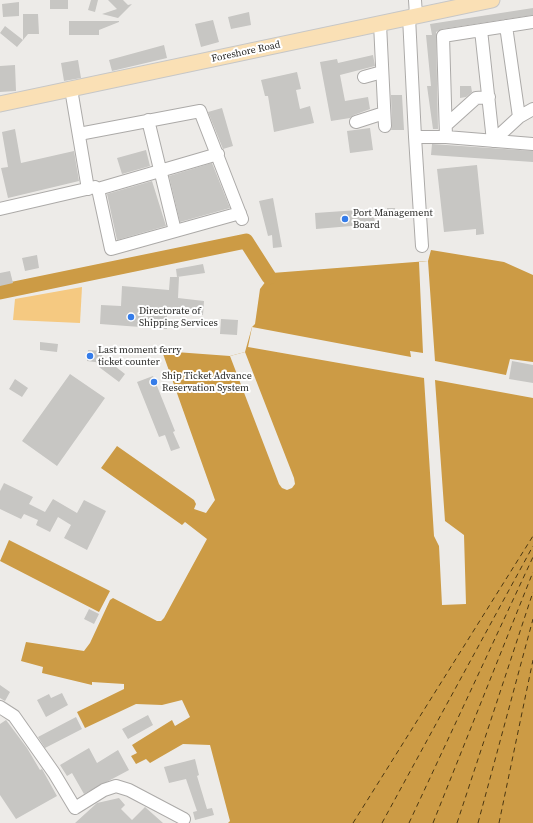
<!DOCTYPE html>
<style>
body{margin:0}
canvas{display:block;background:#edebe8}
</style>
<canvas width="533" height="823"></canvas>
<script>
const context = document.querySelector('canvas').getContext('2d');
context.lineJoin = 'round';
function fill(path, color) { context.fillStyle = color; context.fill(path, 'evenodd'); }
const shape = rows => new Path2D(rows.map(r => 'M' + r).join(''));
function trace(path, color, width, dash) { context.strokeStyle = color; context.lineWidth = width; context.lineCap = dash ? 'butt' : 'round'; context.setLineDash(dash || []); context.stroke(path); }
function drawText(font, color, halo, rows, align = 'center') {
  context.font = font + ' "Source Serif 4",serif'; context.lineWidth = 4; context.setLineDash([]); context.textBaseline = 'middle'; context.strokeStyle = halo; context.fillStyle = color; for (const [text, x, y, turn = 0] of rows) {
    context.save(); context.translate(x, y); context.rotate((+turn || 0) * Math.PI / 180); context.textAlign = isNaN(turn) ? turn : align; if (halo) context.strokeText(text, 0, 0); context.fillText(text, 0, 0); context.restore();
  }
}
const green = shape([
 [82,287,80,323,13,320,15,299]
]);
const water = shape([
 [431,250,504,262,533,275,533,823,228,823,230,821,210,745,183,744,150,763,146,759,136,764,131,756,137,753,132,745,172,720,175,726,190,717,182,700,162,705,136,704,85,728,77,712,124,689,124,684,92,682,92,685,42,673,43,667,21,661,26,642,84,651,90,643,110,600,113,598,157,621,161,621,164,618,207,539,185,522,182,525,101,468,117,446,194,500,196,504,194,509,206,513,215,500,162,351,230,356,245,352,252,327,255,324,260,289,272,273,428,261],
 [9,540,110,591,99,612,0,561]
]);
const pier = shape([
 [428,261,435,361,506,375,510,359,533,362,533,398,435,380,445,521,464,535,466,604,442,605,439,546,434,536,424,378,248,347,252,327,411,357,410,351,423,353,419,262],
 [245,352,294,478,295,484,292,488,287,490,282,488,279,484,230,356]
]);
const river = shape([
 [0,292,246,241,269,277]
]);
const ferry = shape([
 [353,823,533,536],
 [382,823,533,546],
 [409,823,533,557],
 [433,823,533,572],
 [457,823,533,592],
 [478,823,533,619],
 [499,823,533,660]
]);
const building = shape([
 [50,0,68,0,68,9,50,9],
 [91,0,98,0,95,12,88,10],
 [108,0,123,0,128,5,132,4,118,18,102,14,117,9],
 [19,2,19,16,3,17,2,4],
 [533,8,533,15,442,29,436,32,438,129,433,129,427,86,431,86,426,35,432,35,430,24],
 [249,12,251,25,231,29,228,17],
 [23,14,38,14,39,34,28,34,23,40],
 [213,20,219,42,201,47,195,24],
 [69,21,119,21,119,22,99,30,99,35,69,35],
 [5,26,23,40,17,47,0,33],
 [164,45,167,58,112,71,109,60],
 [373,55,375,66,340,75,345,101,368,97,370,109,354,115,350,118,331,121,320,62,337,59,338,63],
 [78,60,81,78,64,81,61,63],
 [15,65,16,91,0,92,0,66],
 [297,72,301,89,296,90,300,109,310,106,314,123,274,132,268,96,265,96,261,80],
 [460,86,471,86,472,92,466,97,460,98],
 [391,95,402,95,404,130,391,130,392,126],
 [222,108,233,146,223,149,208,112],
 [370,128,373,150,350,153,347,131],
 [15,129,21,163,74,151,79,181,8,198,1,168,8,167,2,132],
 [432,144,533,151,533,162,431,155],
 [146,150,150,166,122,174,117,158],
 [212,163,230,208,180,222,169,176],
 [477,165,484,234,476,235,476,229,444,232,437,169],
 [152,181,166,226,117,240,107,194],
 [273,198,282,247,273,248,272,235,268,236,259,201],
 [387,208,395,208,396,215,387,215],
 [373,209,375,224,316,229,315,213],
 [37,255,39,268,25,271,22,258],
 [203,264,205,273,177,277,176,269],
 [10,271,13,283,0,286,0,273],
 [170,277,179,277,178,298,204,301,203,315,177,312,177,314,167,314,167,329,100,324,101,305,121,306,122,286,169,290],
 [221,319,238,320,237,335,220,334],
 [40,342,58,344,57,352,40,350],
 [88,350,103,351,102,356,125,374,119,382,99,367,102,363,87,361],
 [512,361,533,365,533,383,509,379],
 [70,374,105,398,57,466,22,441],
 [153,376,175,431,173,432,180,448,171,451,165,435,159,437,137,382],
 [15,379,28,388,22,397,9,389],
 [4,483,33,497,29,504,45,512,53,499,77,513,84,500,106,511,87,550,64,538,71,525,58,517,50,532,36,525,38,520,24,514,21,519,0,509,0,491],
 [89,609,99,614,94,624,84,619],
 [0,685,10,692,5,701,0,698],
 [62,693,68,705,46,717,37,700,49,694,51,698],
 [148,715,153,725,128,739,122,729],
 [76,717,82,729,45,748,38,737],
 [6,720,27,748,40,770,42,769,57,796,16,819,0,795,0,724],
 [89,748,97,763,118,750,129,770,84,794,72,773,67,776,60,765],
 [195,759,199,775,197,776,207,809,212,808,214,815,195,820,193,812,197,811,186,779,169,783,164,767],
 [119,798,125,805,121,809,132,820,145,807,163,823,75,823,97,803]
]);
const minor = shape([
 [415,0,416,15],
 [409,17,415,137,422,246],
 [380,24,385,126],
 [506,26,519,117],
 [481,30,493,141],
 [364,77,382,72],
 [71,89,88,189],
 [148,120,175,231],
 [356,122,384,113],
 [446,125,476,98,489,97],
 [79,134,200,111,242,219],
 [415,137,446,137,533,144],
 [446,137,443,36,533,22],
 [493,141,519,117,533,109],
 [98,189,111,249,240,213],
 [0,209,95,187,98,189,218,154],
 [0,707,14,716,54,773,75,808,104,790,116,786,129,790,184,819]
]);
const major = shape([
 [0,104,492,0]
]);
const markers = [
 [345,219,4,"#357ce9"],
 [131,317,4,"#357ce9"],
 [90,356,4,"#357ce9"],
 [154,382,4,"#357ce9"]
];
const streetNames = [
 ["Foreshore Road",246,52,-12]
];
const poiNames = [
 ["Port Management",353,213],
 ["Board",353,225],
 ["Directorate of",139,311],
 ["Shipping Services",139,323],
 ["Last moment ferry",98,350],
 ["ticket counter",98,362],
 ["Ship Ticket Advance",162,376],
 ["Reservation System",162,388]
];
fill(green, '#f5c981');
fill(water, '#cc9b45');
fill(pier, '#edebe8');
trace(river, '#cc9b45', 15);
trace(ferry, '#4b3712', 1, [5, 4]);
fill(building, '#c7c6c3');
trace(minor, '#acaaa8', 14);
trace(major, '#c7c7c7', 17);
trace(minor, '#fff', 12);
trace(major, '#fae0b5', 15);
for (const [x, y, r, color] of markers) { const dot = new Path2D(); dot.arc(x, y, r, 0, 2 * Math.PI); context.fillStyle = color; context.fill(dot); trace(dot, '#fff', 1.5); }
drawText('10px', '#282826', '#fff', streetNames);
drawText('10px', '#282826', '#fff', poiNames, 'left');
</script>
